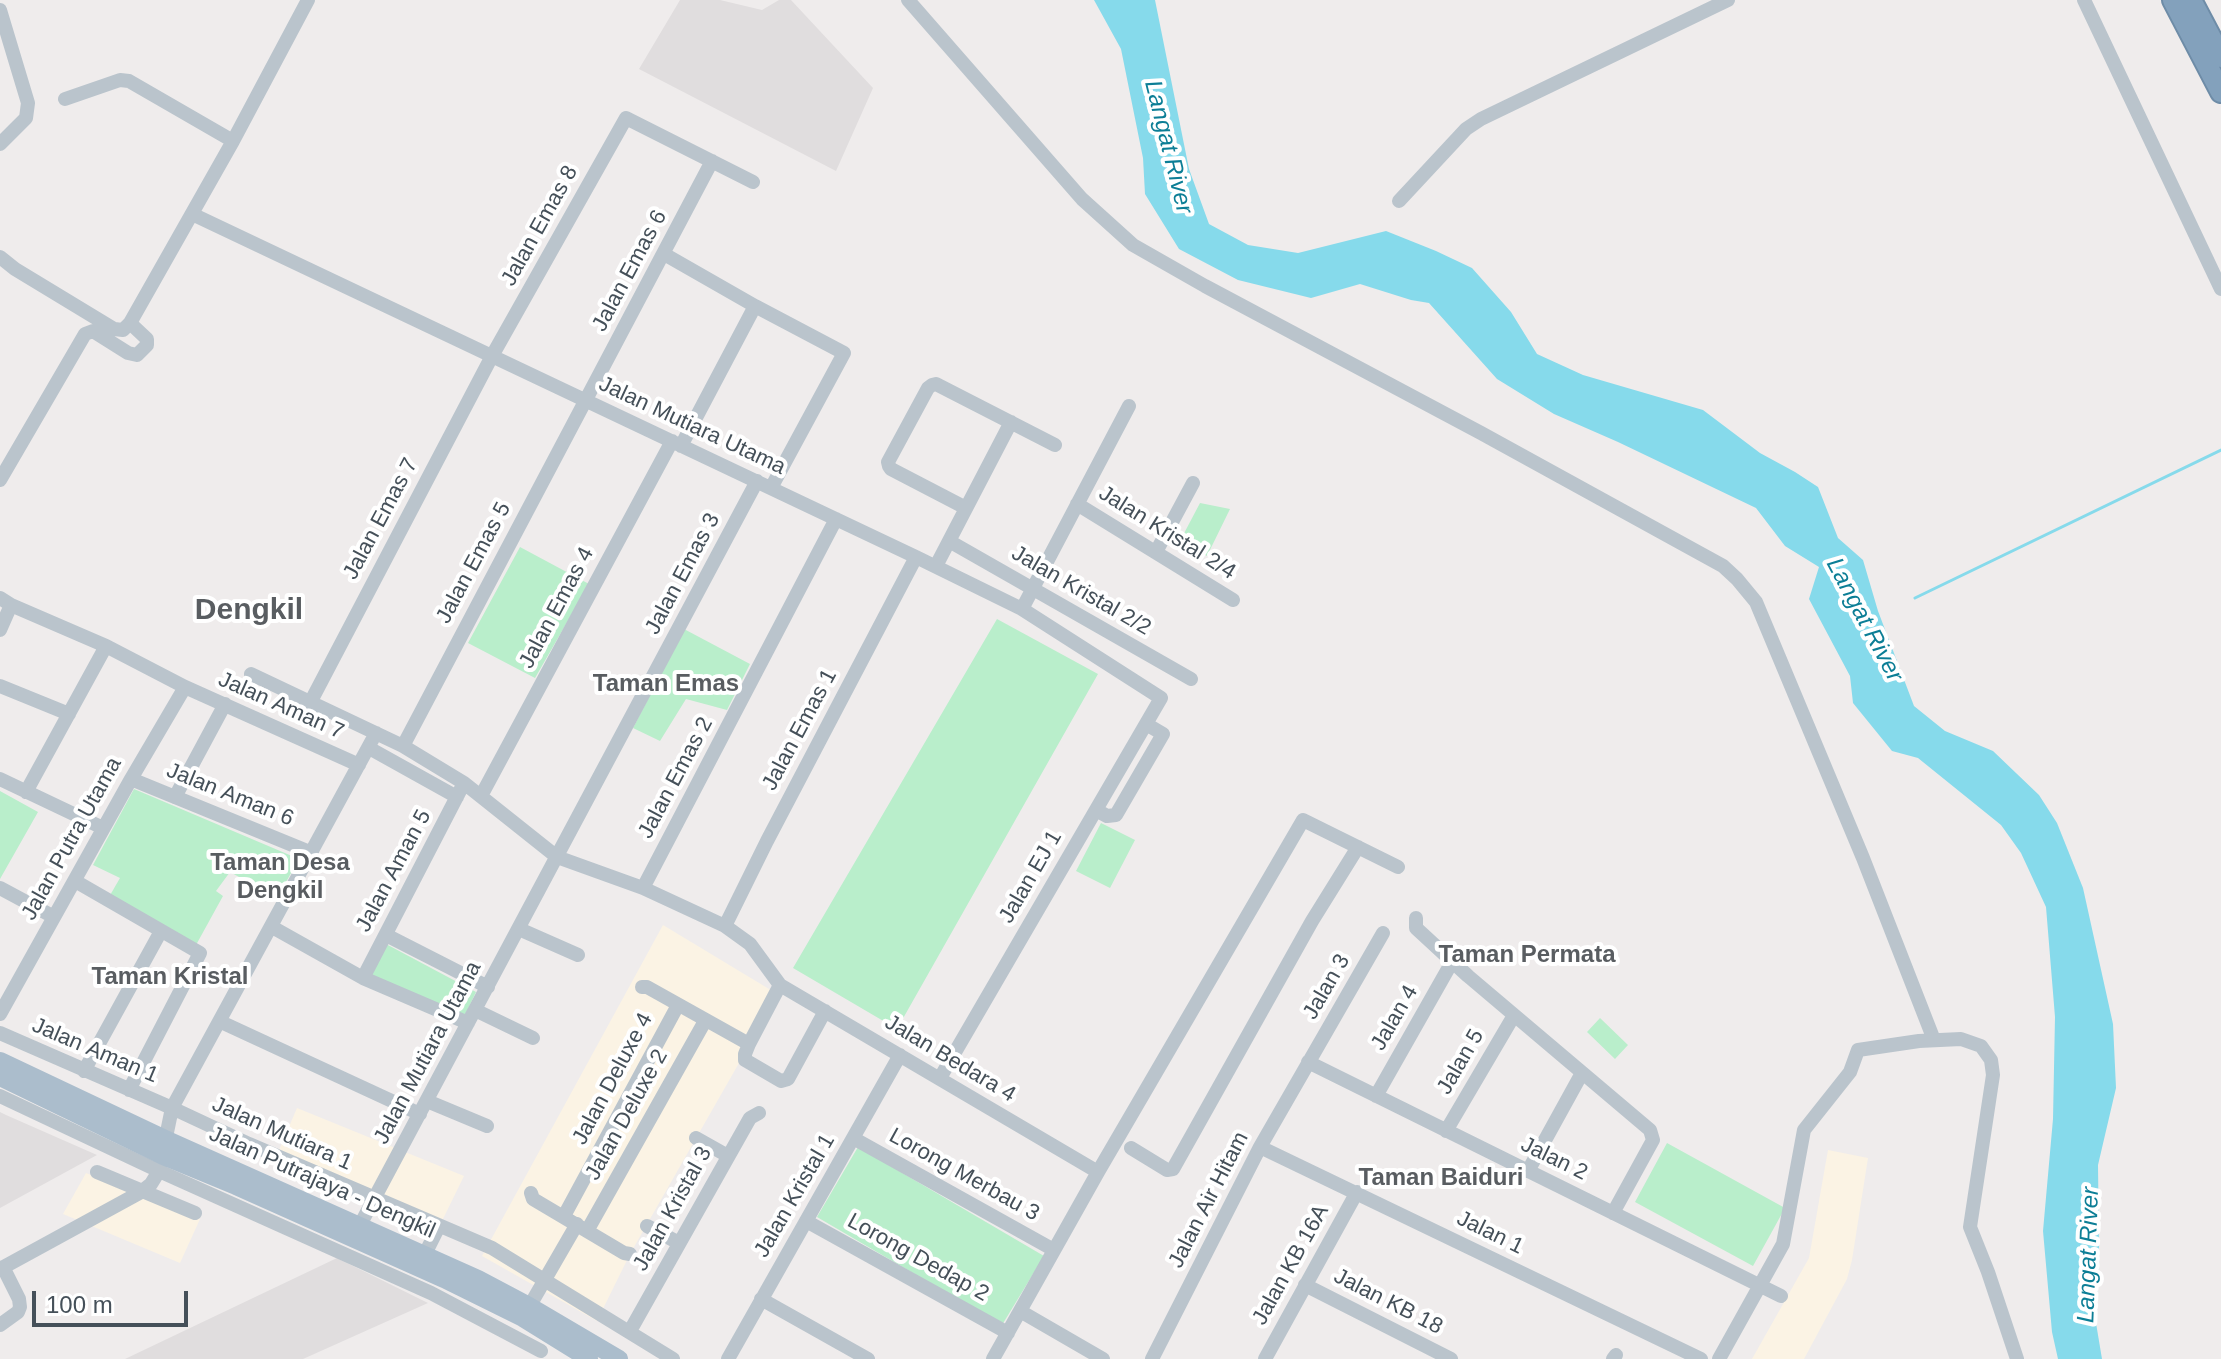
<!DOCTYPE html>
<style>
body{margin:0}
#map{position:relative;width:2221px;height:1359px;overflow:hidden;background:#efecec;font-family:Arial,sans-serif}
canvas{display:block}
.scale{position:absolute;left:32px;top:1291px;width:156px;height:36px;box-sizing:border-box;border:4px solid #455059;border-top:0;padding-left:10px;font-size:24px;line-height:28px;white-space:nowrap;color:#455059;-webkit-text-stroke:6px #fff;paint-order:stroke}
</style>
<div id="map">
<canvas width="2221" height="1359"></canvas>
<div class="scale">100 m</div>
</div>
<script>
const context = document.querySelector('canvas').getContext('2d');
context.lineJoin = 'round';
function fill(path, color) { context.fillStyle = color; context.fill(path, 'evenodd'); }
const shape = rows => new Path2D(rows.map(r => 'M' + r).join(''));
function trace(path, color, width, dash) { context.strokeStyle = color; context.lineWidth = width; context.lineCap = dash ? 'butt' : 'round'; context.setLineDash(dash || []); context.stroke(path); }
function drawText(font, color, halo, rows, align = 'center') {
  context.font = font + ' Arial,sans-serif'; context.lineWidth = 8; context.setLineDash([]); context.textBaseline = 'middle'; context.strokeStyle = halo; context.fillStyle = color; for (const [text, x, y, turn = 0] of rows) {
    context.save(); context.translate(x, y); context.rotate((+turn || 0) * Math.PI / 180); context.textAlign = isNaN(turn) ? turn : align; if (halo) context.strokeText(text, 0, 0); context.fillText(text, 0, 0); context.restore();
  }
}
const commercial = shape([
 [663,925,774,992,739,1063,630,1254,597,1321,482,1256],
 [297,1108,464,1176,441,1223,279,1150],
 [1828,1150,1868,1158,1852,1260,1847,1279,1804,1359,1752,1359,1809,1258],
 [86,1173,200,1219,180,1263,63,1214]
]);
const education = shape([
 [680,0,720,0,762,10,779,0,791,0,873,88,836,171,639,69],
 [0,1112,6,1115,97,1155,0,1208],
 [337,1258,428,1303,303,1359,125,1359]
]);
const green = shape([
 [1200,503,1230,509,1207,556,1181,539],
 [520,547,589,584,535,678,468,643],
 [997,619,1098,674,897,1029,793,968],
 [684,629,750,664,727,710,686,699,660,741,633,728],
 [134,789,299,859,277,898,230,872,216,891,223,896,196,945,109,897,120,878,93,865],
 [0,791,38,812,0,879],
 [1101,823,1135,840,1110,888,1076,871],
 [386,944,476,992,464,1017,370,975],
 [1600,1018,1628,1045,1615,1059,1587,1032],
 [1667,1143,1785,1208,1753,1266,1635,1202],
 [858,1147,1044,1256,1002,1325,817,1217]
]);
const water = shape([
 [1094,0,1155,0,1189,169,1209,224,1248,245,1298,253,1386,231,1436,251,1472,268,1511,312,1537,354,1583,375,1703,410,1760,453,1795,472,1818,487,1838,538,1863,560,1878,611,1914,706,1945,731,1993,751,2039,795,2057,823,2083,888,2113,1024,2116,1088,2098,1165,2099,1249,2096,1323,2102,1359,2058,1359,2052,1332,2043,1231,2053,1119,2055,1017,2046,907,2021,853,2001,825,1918,758,1892,751,1853,703,1850,676,1809,599,1819,567,1785,546,1756,508,1618,442,1554,414,1497,379,1429,303,1411,300,1360,284,1311,298,1238,280,1179,249,1145,194,1143,158,1121,49]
]);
const stream = shape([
 [1915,598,2221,450]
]);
const minor = shape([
 [908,0,1082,199,1133,245,1205,286,1481,433,1723,566,1737,579,1756,602,1863,858,1934,1040],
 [2084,0,2221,289],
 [0,10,28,103,26,118,0,144],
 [65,99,120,80,129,81,233,141],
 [1399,201,1466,129,1481,119,1728,0],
 [192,214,916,557,1022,609,1161,698,940,1078],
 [664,254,755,306,844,353,771,488],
 [0,257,15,269,114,329,123,330,130,323,233,141,308,0],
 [681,446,755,306],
 [0,480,85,334,93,331,128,353,137,355,147,345,147,339,130,323],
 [1077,504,1233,600],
 [966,508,891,469,889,466,888,462,928,388,932,385,936,384,1055,445],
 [949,541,1191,679],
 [1156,552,1193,483],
 [936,566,1011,422],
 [0,598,11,605,106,646,185,687,359,765],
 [1022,609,1129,406],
 [0,630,11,605],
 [251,674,403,746,464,783,557,857,643,888,725,926,750,944,780,985,1098,1172],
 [0,686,69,714],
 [310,703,492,356,626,118,753,182],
 [403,746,712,161],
 [369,748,457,797],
 [0,779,103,828],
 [131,779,312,853],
 [26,792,106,646],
 [481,796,672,441],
 [175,797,225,704],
 [1096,810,1107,816,1116,815,1163,734,1146,724],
 [75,881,200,953,129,1090],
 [0,888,54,917],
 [643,888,836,519],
 [1416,918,1416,928,1468,976,1650,1130,1653,1140,1613,1213],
 [725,926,767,841,916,557],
 [272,927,363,978,468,1023],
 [519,929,578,955],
 [386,935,488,987],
 [363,978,464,783],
 [780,985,749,1044,745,1054,745,1060,781,1081,788,1079,825,1011],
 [642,987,647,987,749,1044],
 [475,1010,533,1038],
 [0,1014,131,779,185,687],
 [221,1022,420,1114],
 [0,1033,172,1108,249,1144,492,1248,673,1359],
 [1308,1062,1781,1296],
 [84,1071,161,931],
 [0,1096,159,1171,431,1293,541,1351],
 [1376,1096,1452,962],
 [427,1101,487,1126],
 [1446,1131,1513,1017],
 [696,1138,728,1156],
 [853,1138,1054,1250],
 [1260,1147,1701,1359],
 [1131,1148,1167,1170,1173,1169,1312,921,1358,847],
 [1528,1171,1582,1073],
 [97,1172,195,1213],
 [531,1193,533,1199,624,1253,630,1254],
 [564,1216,678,1005],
 [806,1221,1008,1333],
 [647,1226,679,1243],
 [359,1227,757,481],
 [587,1231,705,1021],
 [425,1254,439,1226],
 [0,1269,141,1192,151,1184,159,1171,172,1108,376,733],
 [1305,1285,1451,1359],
 [761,1299,868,1359],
 [1020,1311,1103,1359],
 [525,1314,577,1224],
 [0,1325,18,1312,20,1307,19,1299,3,1267],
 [630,1331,750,1118,759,1113],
 [728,1359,900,1055],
 [993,1359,1098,1172,1303,820,1398,867],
 [1152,1359,1260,1147,1383,933],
 [1265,1359,1357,1192],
 [1613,1359,1616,1355],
 [1719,1359,1783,1244,1804,1130,1850,1072,1858,1050,1919,1041,1961,1039,1981,1046,1991,1060,1993,1075,1970,1227,1988,1272,2017,1359]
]);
const major = shape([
 [0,1061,167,1140,478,1279,529,1306,619,1359],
 [0,1077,163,1156,236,1186,444,1279,523,1318,589,1359]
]);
const highway = shape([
 [2173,0,2221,92],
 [2191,0,2221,57]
]);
const streetNames = [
 ["Jalan Emas 8",540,226,-61],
 ["Jalan Emas 6",630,271,-62],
 ["Jalan Mutiara Utama",692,426,25],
 ["Jalan Emas 7",381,519,-62],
 ["Jalan Kristal 2/4",1167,533,32],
 ["Jalan Emas 5",474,563,-62],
 ["Jalan Emas 3",683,574,-62],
 ["Jalan Kristal 2/2",1081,591,30],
 ["Jalan Emas 4",557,608,-62],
 ["Jalan Aman 7",281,706,24],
 ["Jalan Emas 1",800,730,-62],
 ["Jalan Emas 2",676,778,-62],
 ["Jalan Aman 6",230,795,22],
 ["Jalan Putra Utama",72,839,-61],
 ["Jalan Aman 5",394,871,-62],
 ["Jalan EJ 1",1031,877,-60],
 ["Jalan 3",1327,987,-60],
 ["Jalan 4",1395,1018,-60],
 ["Jalan Aman 1",95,1051,23],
 ["Jalan Mutiara Utama",428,1053,-62],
 ["Jalan Bedara 4",950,1059,31],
 ["Jalan 5",1461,1062,-60],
 ["Jalan Deluxe 4",613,1079,-62],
 ["Jalan Deluxe 2",627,1115,-61],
 ["Jalan Mutiara 1",282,1134,24],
 ["Jalan 2",1554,1159,26],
 ["Lorong Merbau 3",964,1175,29],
 ["Jalan Putrajaya - Dengkil",322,1183,24],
 ["Jalan Kristal 1",795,1196,-60],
 ["Jalan Air Hitam",1209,1200,-63],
 ["Jalan Kristal 3",673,1209,-61],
 ["Jalan 1",1490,1233,26],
 ["Lorong Dedap 2",918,1258,29],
 ["Jalan KB 16A",1291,1265,-61],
 ["Jalan KB 18",1388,1302,27]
];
const waterNames = [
 ["Langat River",1168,147,76],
 ["Langat River",1864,620,62],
 ["Langat River",2089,1255,-88]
];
const neighbourhoodNames = [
 ["Taman Emas",666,684],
 ["Taman Desa",280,863],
 ["Dengkil",280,891],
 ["Taman Permata",1527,955],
 ["Taman Kristal",170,977],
 ["Taman Baiduri",1441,1178]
];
const districtNames = [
 ["Dengkil",249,611]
];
fill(commercial, '#fbf3e4');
fill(education, '#e0ddde');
fill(green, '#b9eecb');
fill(water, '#86daeb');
trace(stream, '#86daeb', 3);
trace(highway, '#6e8ca7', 24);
trace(minor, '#bac4cc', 14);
trace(major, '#abbdcc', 18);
trace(highway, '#83a1bc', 20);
drawText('22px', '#455059', '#fff', streetNames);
drawText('italic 24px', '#0c7e96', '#fff', waterNames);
drawText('bold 24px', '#595d61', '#fff', neighbourhoodNames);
drawText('bold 30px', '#595d61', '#fff', districtNames);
</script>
